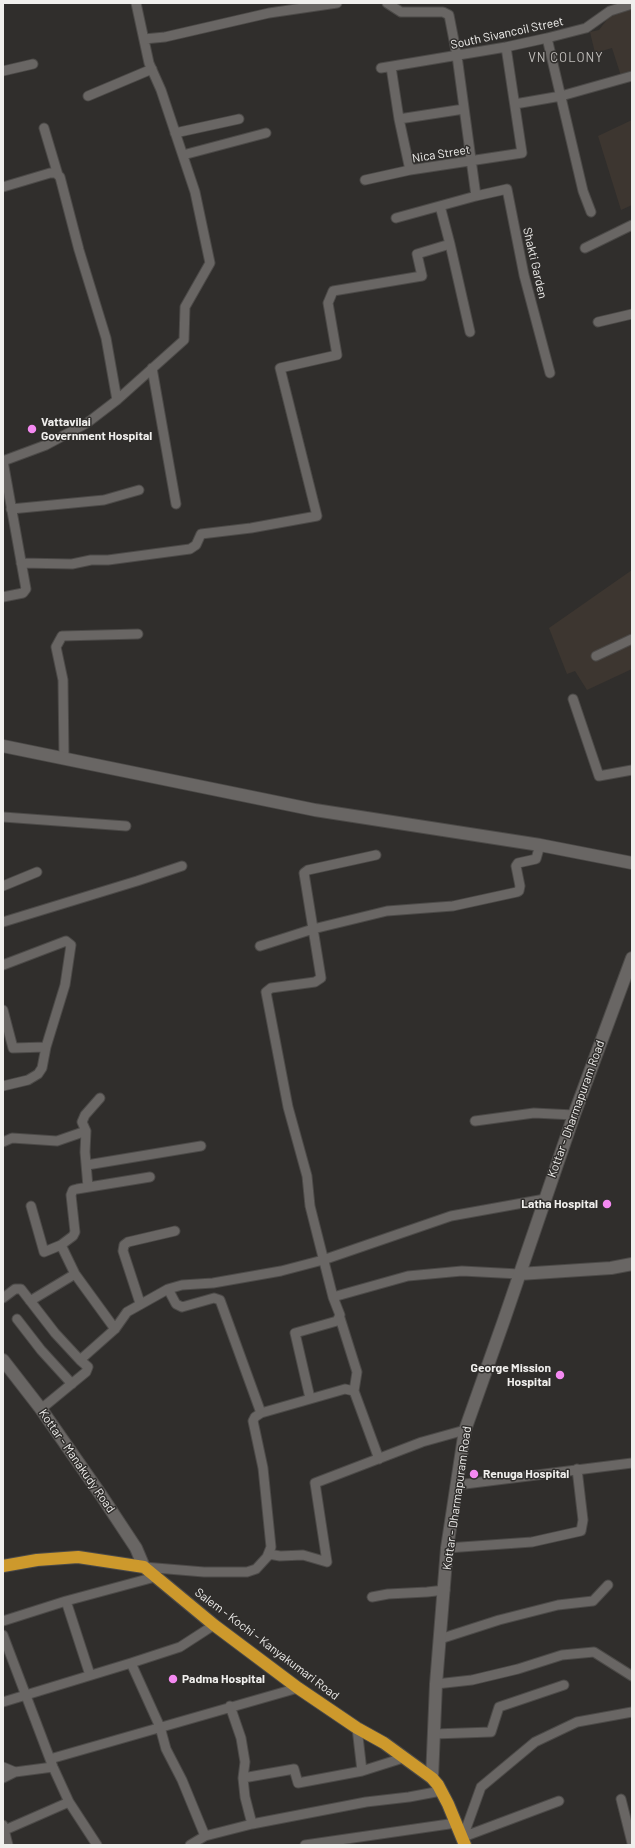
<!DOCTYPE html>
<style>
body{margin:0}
#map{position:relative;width:635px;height:1848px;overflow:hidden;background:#302e2c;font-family:Barlow,sans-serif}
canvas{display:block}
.frame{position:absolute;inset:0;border:4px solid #f0efed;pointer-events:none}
</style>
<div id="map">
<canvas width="635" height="1848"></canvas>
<div class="frame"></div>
</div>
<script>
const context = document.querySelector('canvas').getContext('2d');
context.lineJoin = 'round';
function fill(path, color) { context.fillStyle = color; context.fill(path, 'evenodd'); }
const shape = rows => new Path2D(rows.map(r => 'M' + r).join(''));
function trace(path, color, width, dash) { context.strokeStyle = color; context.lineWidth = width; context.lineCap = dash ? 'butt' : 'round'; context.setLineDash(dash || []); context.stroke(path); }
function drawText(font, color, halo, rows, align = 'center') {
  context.font = font + ' Barlow,sans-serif'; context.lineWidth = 3; context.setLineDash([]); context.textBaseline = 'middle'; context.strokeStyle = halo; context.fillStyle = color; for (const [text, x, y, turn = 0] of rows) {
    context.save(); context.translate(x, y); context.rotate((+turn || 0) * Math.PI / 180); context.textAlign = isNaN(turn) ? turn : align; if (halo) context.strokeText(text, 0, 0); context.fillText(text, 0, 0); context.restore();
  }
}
const built = shape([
 [632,8,632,73,621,76,612,48,595,53,590,32,599,30,612,13],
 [632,120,632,205,621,210,598,136],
 [632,570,632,669,587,690,575,671,567,674,549,628]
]);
const street = shape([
 [387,3,401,12,443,12,449,15,457,56,476,196],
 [547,38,583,191,591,212],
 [144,39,165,37,269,13,337,3],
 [391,67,399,119,410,170],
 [381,68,506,47,547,38,586,28,610,11,632,4],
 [3,71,33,64],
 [88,96,152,69],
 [515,104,561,96,632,76],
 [399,119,464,109],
 [44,128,58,175],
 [175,133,239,119],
 [183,155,266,133],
 [365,180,410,170,522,153,506,47],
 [3,187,50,173,56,173,60,177,79,250,106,338,117,400],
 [440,206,450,244,470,332],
 [396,218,476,196,507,189,524,275,550,373],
 [585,248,632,225],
 [598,322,632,314],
 [152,368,176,504],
 [11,509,104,500,139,490],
 [21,563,72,564,91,560,108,560,190,549,196,545,201,534,251,528,317,516,280,368,337,355,328,303,333,291,422,276,417,254,450,244],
 [3,597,23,593,26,589,3,461,46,445,87,423,117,400,184,340,185,307,210,263,195,192,161,90,149,63,136,3],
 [596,656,632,639],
 [573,699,599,776,632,770],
 [64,759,63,680,56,647,62,636,138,634],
 [3,817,126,826],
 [3,886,37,872],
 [3,922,137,881,182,866],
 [260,946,313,929,387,911,453,906,517,892,519,891,520,886,516,866,518,863,536,859,540,845],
 [3,965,66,941,71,945,65,985,46,1047,42,1068,38,1074,28,1080,3,1086],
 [3,1010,13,1048,46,1047],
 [475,1121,534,1113,574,1115],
 [3,1142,12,1138,57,1141,86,1131],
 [87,1165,201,1146],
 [88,1187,85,1152,86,1131,82,1122,85,1115,100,1098],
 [31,1206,44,1252,61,1245],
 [168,1289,176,1304,182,1307,214,1298,220,1300,261,1413],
 [333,1297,408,1276,462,1271,519,1274],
 [3,1298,15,1289,21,1289,55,1333,80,1360],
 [30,1301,75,1274],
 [140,1303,123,1251,124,1245,128,1242,175,1231],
 [340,1318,357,1372,354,1391],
 [17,1319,41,1350,72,1384],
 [115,1329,75,1274,61,1245,73,1236,75,1232,71,1195,73,1190,77,1189,150,1177],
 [310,1398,295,1333,337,1321,340,1315,333,1297,310,1206,307,1176,288,1107,266,992,271,988,315,982,321,978,304,873,308,870,376,855],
 [41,1409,86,1372,88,1367,80,1360,115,1329,127,1312,168,1289,182,1285,213,1283,281,1271,323,1260,451,1216,545,1199],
 [457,1485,632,1463],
 [447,1548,532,1542,581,1531,583,1520,577,1469],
 [269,1554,280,1556,303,1555,327,1562,315,1483,422,1442,465,1430],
 [144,1567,204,1572,247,1572,256,1569,267,1557,271,1547,263,1468,253,1421,255,1417,261,1413,345,1389,354,1391,379,1459],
 [372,1597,388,1594,427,1592,445,1590],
 [66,1601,90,1675],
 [3,1621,66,1601,155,1577],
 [3,1635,53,1767,69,1802,97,1845],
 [440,1639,499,1620,558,1605,593,1601,608,1585],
 [131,1663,160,1727,166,1749,182,1780,205,1836,190,1845],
 [436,1684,472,1680,518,1669,562,1655,594,1652,632,1676],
 [3,1702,131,1663,180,1647,214,1625],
 [230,1706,241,1738,245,1762,243,1778,245,1797,252,1824],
 [434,1734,491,1732,499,1707,564,1685],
 [50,1759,298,1688],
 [3,1767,15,1772,53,1767],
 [362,1771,403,1758],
 [3,1778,15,1772],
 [243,1778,294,1769,298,1783,362,1771,357,1728],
 [621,1799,632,1843],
 [3,1825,8,1845],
 [5,1830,69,1802],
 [205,1836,252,1824,366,1802,409,1797,441,1791],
 [463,1837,481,1787,535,1742,577,1722,632,1712],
 [463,1837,559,1801],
 [305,1845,456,1823]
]);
const secondary = shape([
 [3,746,315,810,540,845,632,863],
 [519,1274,611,1268,632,1264],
 [3,1360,41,1409,101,1495,136,1548,144,1567],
 [432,1778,436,1684,447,1548,465,1430,504,1320,574,1115,632,958]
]);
const highway = shape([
 [3,1566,37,1560,78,1557,144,1567,214,1625,298,1688,357,1728,384,1743,432,1778,438,1785,448,1804,465,1845]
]);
const markers = [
 [32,429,5,"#f489f1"],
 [607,1204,5,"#f489f1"],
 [560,1375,5,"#f489f1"],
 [474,1474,5,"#f489f1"],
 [173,1679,5,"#f489f1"]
];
const streetNames = [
 ["South Sivancoil Street",507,33,-12],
 ["Nica Street",441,154,-9],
 ["Shakti Garden",535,263,77],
 ["Kottar - Dharmapuram Road",576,1109,-70],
 ["Kottar - Manakudy Road",77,1461,55],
 ["Kottar - Dharmapuram Road",457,1498,-82],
 ["Salem - Kochi - Kanyakumari Road",267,1644,37]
];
const poiNames = [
 ["Vattavilai",41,422],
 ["Government Hospital",41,436],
 ["Latha Hospital",598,1204,"right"],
 ["George Mission",551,1368,"right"],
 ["Hospital",551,1382,"right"],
 ["Renuga Hospital",483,1474],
 ["Padma Hospital",182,1679]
];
const neighbourhoodNames = [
 ["VN COLONY",566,58]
];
fill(built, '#3d3630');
trace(street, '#4c4a48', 11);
trace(secondary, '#4c4a48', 14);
trace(highway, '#4c4a48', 14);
trace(street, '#696664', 9);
trace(secondary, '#696664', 12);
trace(highway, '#cd992c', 12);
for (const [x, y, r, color] of markers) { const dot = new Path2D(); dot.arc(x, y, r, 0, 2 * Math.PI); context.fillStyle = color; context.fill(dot); trace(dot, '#302e2c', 1.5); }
drawText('12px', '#f0efed', '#302e2c', streetNames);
drawText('bold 12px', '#f0efed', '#302e2c', poiNames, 'left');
context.letterSpacing = '1px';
drawText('13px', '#c2bfbc', '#302e2c', neighbourhoodNames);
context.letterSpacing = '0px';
</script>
